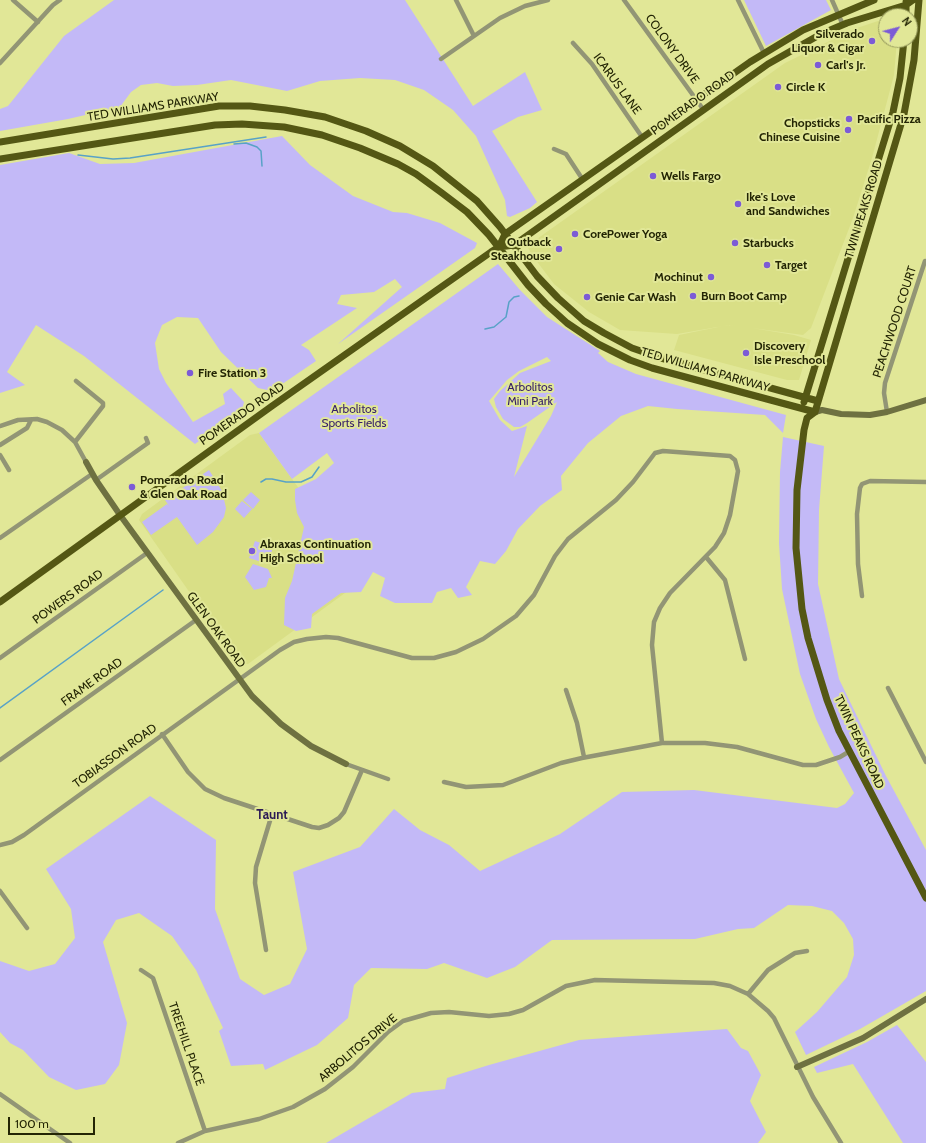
<!DOCTYPE html>
<style>
body{margin:0}
#map{position:relative;width:926px;height:1143px;overflow:hidden;background:#e1e797;font-family:Cabin,sans-serif}
canvas{display:block}
.north{position:absolute;left:878px;top:8px;width:40px;height:40px;box-sizing:border-box;background:#e1e797;border:1px solid #95995c;border-radius:50%;rotate:54deg;font-size:11px;font-weight:700;line-height:16px;text-align:center;color:#232504}
.north::after{content:'';display:block;margin:auto;width:14px;height:18px;background:#7c5bd6;clip-path:polygon(50% 0,100% 100%,50% 72%,0 100%)}
.scale{position:absolute;left:8px;top:1117px;width:87px;height:18px;box-sizing:border-box;border:2px solid #232504;border-top:0;padding-left:5px;font-size:12px;line-height:14px;white-space:nowrap;color:#232504;-webkit-text-stroke:3px #e1e797;paint-order:stroke}
</style>
<div id="map">
<canvas width="926" height="1143"></canvas>
<div class="north">N</div>
<div class="scale">100 m</div>
</div>
<script>
const context = document.querySelector('canvas').getContext('2d');
context.lineJoin = 'round';
function fill(path, color) { context.fillStyle = color; context.fill(path, 'evenodd'); }
const shape = rows => new Path2D(rows.map(r => 'M' + r).join(''));
function trace(path, color, width, dash) { context.strokeStyle = color; context.lineWidth = width; context.lineCap = dash ? 'butt' : 'round'; context.setLineDash(dash || []); context.stroke(path); }
function drawText(font, color, halo, rows, align = 'center') {
  context.font = font + ' Cabin,sans-serif'; context.lineWidth = 4; context.setLineDash([]); context.textBaseline = 'middle'; context.strokeStyle = halo; context.fillStyle = color; for (const [text, x, y, turn = 0] of rows) {
    context.save(); context.translate(x, y); context.rotate((+turn || 0) * Math.PI / 180); context.textAlign = isNaN(turn) ? turn : align; if (halo) context.strokeText(text, 0, 0); context.fillText(text, 0, 0); context.restore();
  }
}
const built = shape([
 [878,21,886,21,886,40,897,40,894,75,872,158,853,218,811,328,803,335,752,328,794,335,811,340,799,380,787,380,674,350,679,335,728,325,741,326,729,325,677,334,620,330,589,312,554,284,532,255,527,246,785,63,854,29],
 [259,433,364,579,248,664,245,664,239,663,139,520,142,514,250,435]
]);
const green = shape([
 [114,0,405,0,473,106,525,72,542,110,518,117,492,131,537,202,530,208,510,217,507,216,505,200,476,136,453,110,424,90,395,80,360,78,320,81,287,91,231,80,197,85,173,86,157,83,141,85,131,92,120,107,68,119,0,131,0,109,8,106,64,36],
 [744,0,826,0,831,10,766,46],
 [282,136,310,165,353,196,393,212,407,213,440,223,477,243,475,248,338,344,402,287,395,279,374,292,341,295,337,304,357,308,301,345,309,350,316,361,272,391,258,388,221,352,198,318,177,317,162,325,155,343,159,369,166,383,193,422,225,404,223,394,231,388,244,402,242,410,195,444,84,356,36,325,7,372,25,385,0,393,0,165,69,153,100,164,134,163],
 [498,264,520,290,547,317,600,351,598,353,608,362,636,374,786,415,783,433,765,415,677,409,648,406,621,416,588,443,561,476,562,490,540,506,518,529,506,551,495,564,480,561,466,587,472,595,458,598,451,588,437,592,432,603,395,603,380,596,385,578,373,572,361,592,341,593,312,614,311,628,296,631,284,625,285,598,292,581,304,527,297,513,295,500,295,489,316,479,334,463,327,453,292,479,259,433],
 [547,357,551,361,520,373,500,391,494,399,496,407,503,419,514,427,520,427,527,423,557,402,551,416,514,477,527,426,512,431,500,420,489,401,507,380,519,371],
 [783,437,824,446,819,510,818,584,839,679,886,776,926,850,926,991,860,1029,806,1055,795,1032,817,1012,847,977,854,955,853,939,844,923,832,911,812,906,788,905,754,928,738,929,695,939,552,940,515,967,487,978,444,963,427,969,371,968,354,985,348,1018,317,1045,265,1070,263,1064,231,1066,219,1031,223,1028,196,970,172,936,139,913,116,920,103,942,127,1023,119,1065,105,1084,76,1090,49,1077,23,1050,10,1043,0,1032,0,961,29,971,55,964,75,938,71,909,46,869,150,796,216,840,215,909,240,979,264,995,290,984,307,949,293,872,360,847,394,809,420,830,449,845,480,871,560,834,622,792,694,790,837,808,845,804,854,793,829,747,816,719,800,674,782,589,779,543,780,472],
 [209,470,222,491,226,508,224,517,213,532,197,545,177,517,151,535,142,522,167,504,169,506,165,500],
 [251,492,260,500,253,509,243,500],
 [242,501,252,509,244,518,235,509],
 [255,541,273,547,268,564,249,558],
 [253,564,268,569,272,578,269,578,266,587,254,590,245,577],
 [897,1025,926,1062,926,1143,903,1143,853,1064,817,1073,814,1067,867,1042],
 [727,1029,741,1048,748,1051,761,1075,750,1101,766,1132,758,1143,326,1143,412,1093,445,1089,447,1078,489,1065,579,1040]
]);
const stream = shape([
 [234,144,246,143,257,147,261,151,262,166],
 [78,155,113,159,130,158,266,137],
 [485,329,494,327,506,317,509,302,514,297,519,296],
 [261,482,266,479,272,479,286,482,301,482,312,477,319,467],
 [0,708,163,590]
]);
const street = shape([
 [13,0,38,22],
 [456,0,474,36],
 [624,0,703,109],
 [738,0,764,53],
 [832,0,843,25],
 [573,43,592,64,642,137],
 [441,59,500,18,525,6,548,0],
 [0,63,53,5,60,0],
 [554,149,566,154,583,180],
 [887,412,884,393,885,383,925,261],
 [0,426,18,420,37,419,47,422,62,430,75,442,86,462],
 [75,442,103,406,103,403,76,381],
 [0,445,27,428,31,420],
 [0,455,9,470],
 [96,480,148,443,146,438],
 [0,538,92,474],
 [706,557,725,580,745,659],
 [862,596,858,564,857,514,860,488,862,484,870,481,926,482],
 [0,658,147,553],
 [888,688,926,762],
 [566,690,577,723,584,757],
 [162,734,188,772,205,789,224,798,312,827,319,828,328,825,339,818,344,812,362,770],
 [0,760,196,620],
 [346,764,388,779],
 [444,782,466,787,503,785,561,763,582,758,662,743,705,743,737,747,803,765,816,765,840,757,850,751],
 [0,845,12,842,24,835,280,650,294,642,307,639,326,637,338,638,412,658,434,658,456,652,483,639,516,616,534,595,555,556,568,539,616,500,633,482,655,453,663,451,730,456,735,460,738,471,730,515,724,533,715,547,670,593,660,608,654,622,652,645,662,743],
 [0,891,27,928],
 [266,950,255,883,256,867,272,814],
 [141,970,153,978,205,1131],
 [748,994,768,970,795,953,807,951],
 [0,1094,70,1143],
 [178,1143,205,1131,259,1119,293,1107,325,1089,353,1067,388,1032,403,1021,431,1013,449,1012,489,1016,509,1014,523,1010,566,986,595,980,714,983,730,986,748,994,768,1011,774,1018,813,1097,841,1143]
]);
const secondary = shape([
 [815,412,822,410,841,414,870,415,887,412,926,400],
 [86,462,96,480,120,515,252,696,281,724,311,746,346,764],
 [797,1067,863,1038,926,999]
]);
const primary = shape([
 [919,0,914,60,904,114,815,412,807,418,804,430,797,490,796,548,802,609,808,638,827,700,839,731,926,898],
 [906,16,906,2],
 [0,142,219,106,250,106,285,110,325,117,366,131,400,146,433,166,477,201,500,227,537,276,558,298,584,321,604,333,632,348,661,358,818,401],
 [0,159,215,125,242,124,284,127,322,135,360,148,398,164,416,174,442,193,467,212,489,235,528,285,546,304,567,323,598,344,630,360,652,368,815,412],
 [499,247,514,245,768,64,821,34,847,23,906,5,913,0],
 [804,402,893,112,900,78,904,40],
 [0,602,272,406,491,252,499,247,505,234,750,62,803,30,874,0]
]);
const markers = [
 [872,41,4,"#7c5bd6"],
 [818,65,4,"#7c5bd6"],
 [778,87,4,"#7c5bd6"],
 [849,119,4,"#7c5bd6"],
 [848,130,4,"#7c5bd6"],
 [653,176,4,"#7c5bd6"],
 [738,204,4,"#7c5bd6"],
 [575,234,4,"#7c5bd6"],
 [735,243,4,"#7c5bd6"],
 [559,249,4,"#7c5bd6"],
 [767,265,4,"#7c5bd6"],
 [711,277,4,"#7c5bd6"],
 [693,296,4,"#7c5bd6"],
 [587,297,4,"#7c5bd6"],
 [746,353,4,"#7c5bd6"],
 [190,373,4,"#7c5bd6"],
 [132,487,4,"#7c5bd6"],
 [252,551,4,"#7c5bd6"]
];
const poiNames = [
 ["Silverado",864,34,"right"],
 ["Liquor & Cigar",864,48,"right"],
 ["Carl's Jr.",826,65],
 ["Circle K",786,87],
 ["Pacific Pizza",857,119],
 ["Chopsticks",840,123,"right"],
 ["Chinese Cuisine",840,137,"right"],
 ["Wells Fargo",661,176],
 ["Ike's Love",746,197],
 ["and Sandwiches",746,211],
 ["CorePower Yoga",583,234],
 ["Outback",551,242,"right"],
 ["Steakhouse",551,256,"right"],
 ["Starbucks",743,243],
 ["Target",775,265],
 ["Mochinut",703,277,"right"],
 ["Burn Boot Camp",701,296],
 ["Genie Car Wash",595,297],
 ["Discovery",754,346],
 ["Isle Preschool",754,360],
 ["Fire Station 3",198,373],
 ["Pomerado Road",140,480],
 ["& Glen Oak Road",140,494],
 ["Abraxas Continuation",260,544],
 ["High School",260,558]
];
const streetNames = [
 ["COLONY DRIVE",672,49,54],
 ["ICARUS LANE",617,84,54],
 ["POMERADO ROAD",693,103,-36],
 ["TED WILLIAMS PARKWAY",153,107,-9],
 ["TWIN PEAKS ROAD",864,209,-73],
 ["PEACHWOOD COURT",895,322,-72],
 ["TED WILLIAMS PARKWAY",705,370,16],
 ["POMERADO ROAD",242,414,-35],
 ["POWERS ROAD",68,597,-36],
 ["GLEN OAK ROAD",216,630,54],
 ["FRAME ROAD",92,682,-36],
 ["TWIN PEAKS ROAD",859,742,65],
 ["TOBIASSON ROAD",115,756,-36],
 ["TREEHILL PLACE",186,1044,71],
 ["ARBOLITOS DRIVE",358,1048,-40]
];
const parkNames = [
 ["Arbolitos",530,387],
 ["Mini Park",530,401],
 ["Arbolitos",354,409],
 ["Sports Fields",354,423]
];
const neighbourhoodNames = [
 ["Taunt",272,815]
];
fill(built, '#d9df86');
fill(green, '#c3b9f7');
trace(stream, '#58a2c7', 1.5);
trace(street, '#929575', 4.5);
trace(secondary, '#6e7141', 6);
trace(primary, '#545714', 7);
for (const [x, y, r, color] of markers) { const dot = new Path2D(); dot.arc(x, y, r, 0, 2 * Math.PI); context.fillStyle = color; context.fill(dot); trace(dot, '#e1e797', 1.5); }
drawText('bold 12px', '#232504', '#e1e797', poiNames, 'left');
drawText('12px', '#232504', '#e1e797', streetNames);
drawText('12px', '#351e67', '#e1e797', parkNames);
drawText('bold 13px', '#2c1b55', '#e1e797', neighbourhoodNames);
</script>
